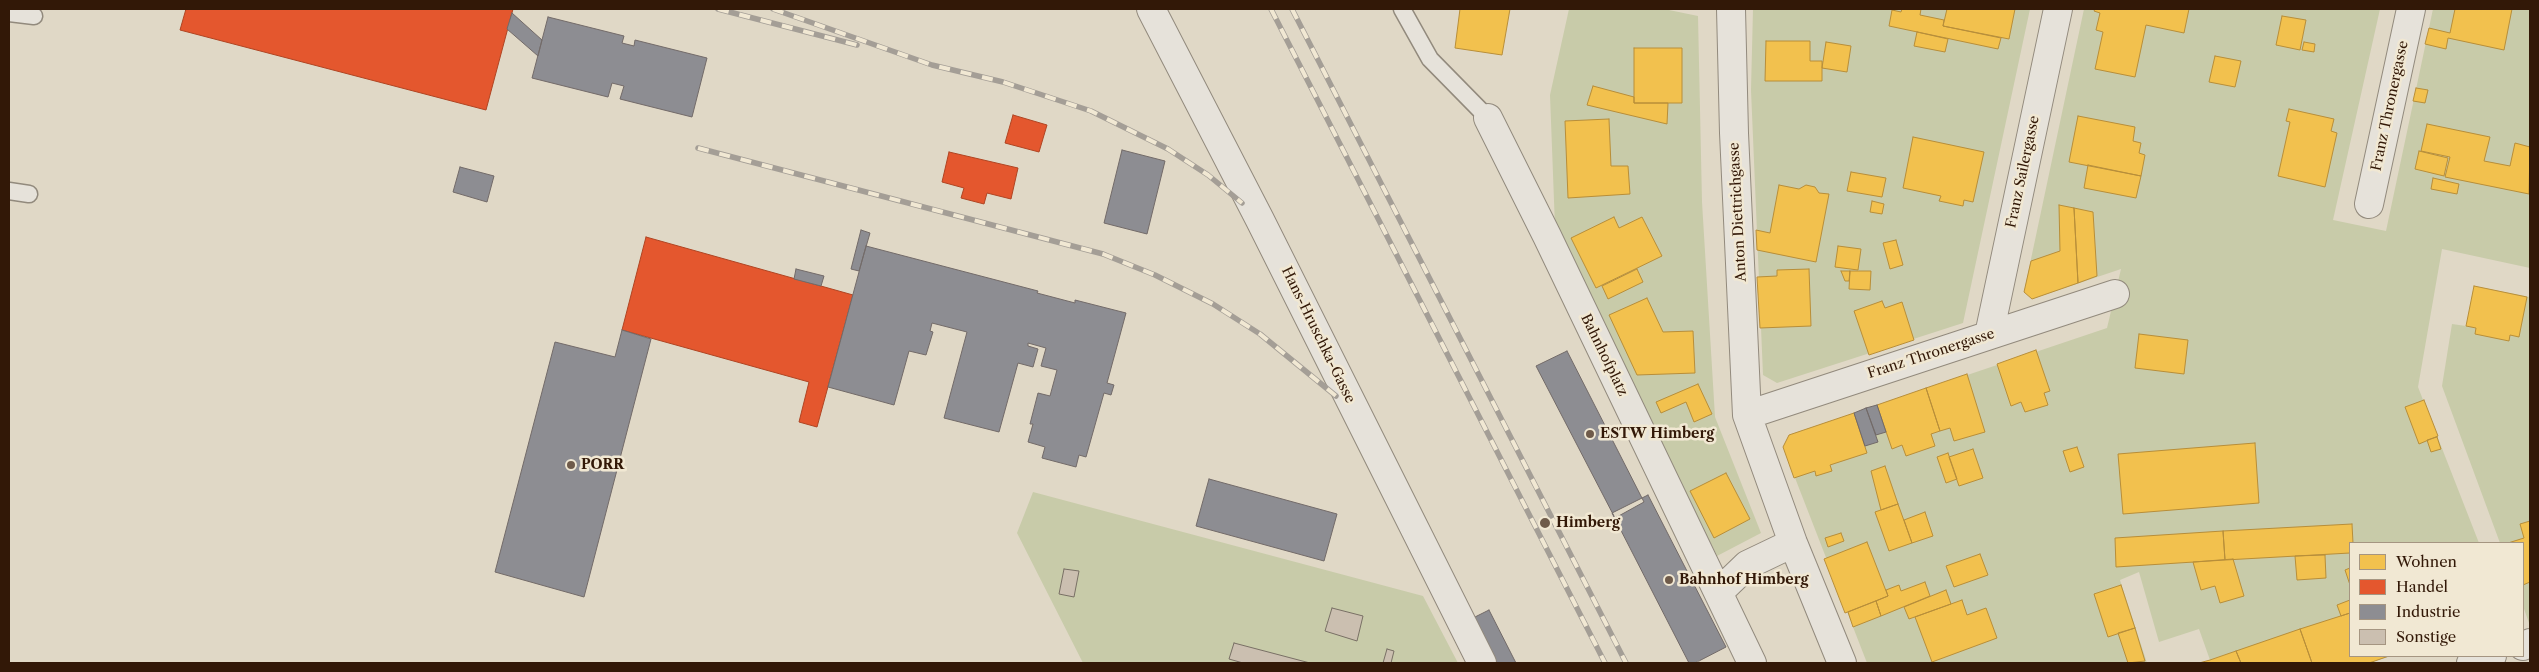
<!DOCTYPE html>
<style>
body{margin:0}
#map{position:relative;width:2539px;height:672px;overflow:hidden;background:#e0d8c6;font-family:"Libre Caslon Text",serif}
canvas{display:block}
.frame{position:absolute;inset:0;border:10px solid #321807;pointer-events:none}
.legend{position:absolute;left:2349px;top:542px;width:175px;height:115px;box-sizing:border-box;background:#f1e8d3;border:1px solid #a59581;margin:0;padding:6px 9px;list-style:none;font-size:15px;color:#321807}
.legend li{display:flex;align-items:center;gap:10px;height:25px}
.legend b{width:25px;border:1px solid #a59581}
</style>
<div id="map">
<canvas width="2539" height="672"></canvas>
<div class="frame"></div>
<ul class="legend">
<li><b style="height:14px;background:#f2c14e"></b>Wohnen</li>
<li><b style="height:14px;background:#e4572e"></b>Handel</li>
<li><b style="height:14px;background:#8d8d92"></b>Industrie</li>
<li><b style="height:14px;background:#cbbfb0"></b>Sonstige</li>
</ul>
</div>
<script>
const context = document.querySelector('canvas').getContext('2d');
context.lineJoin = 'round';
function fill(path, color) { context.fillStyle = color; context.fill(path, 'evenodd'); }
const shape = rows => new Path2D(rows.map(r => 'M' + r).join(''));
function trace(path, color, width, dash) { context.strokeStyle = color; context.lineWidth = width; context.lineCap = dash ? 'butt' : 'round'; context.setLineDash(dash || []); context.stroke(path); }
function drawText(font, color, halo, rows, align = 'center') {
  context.font = font + ' "Libre Caslon Text",serif'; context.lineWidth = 5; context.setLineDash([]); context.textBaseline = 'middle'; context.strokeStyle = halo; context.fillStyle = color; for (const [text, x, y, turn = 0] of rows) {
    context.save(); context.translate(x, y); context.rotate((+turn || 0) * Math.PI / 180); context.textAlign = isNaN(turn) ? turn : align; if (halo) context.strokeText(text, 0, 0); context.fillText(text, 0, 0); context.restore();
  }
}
const green = shape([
 [1569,9,1664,9,1698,16,1702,202,1715,417,1761,533,1717,556,1555,227,1550,95],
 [1753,9,2030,9,1963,323,1777,383,1763,375,1751,90],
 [2084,9,2380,9,2333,220,2386,231,2433,9,2530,9,2530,268,2442,249,2418,387,2479,543,2350,543,2350,656,2391,656,2369,663,2241,663,2236,651,2210,660,2199,629,2159,642,2139,572,2120,580,2147,663,1867,663,1783,447,1789,435,2107,328,2121,269,2032,299,2024,292],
 [2474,286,2530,297,2529,623,2523,606,2523,543,2500,543,2442,386,2452,324,2466,326],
 [1033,492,1423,596,1458,663,1083,663,1017,533]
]);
const homes = shape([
 [1460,9,1510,9,1502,55,1455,48,1460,9],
 [1902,9,1921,9,1920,15,1944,20,1943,26,2001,38,1998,49,1889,26,1892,10,1901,12,1902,9],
 [1947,9,2015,9,2009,39,1943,26,1947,9],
 [2095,9,2189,9,2184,33,2146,25,2135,77,2095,69,2103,32,2096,30,2100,13,2094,11,2095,9],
 [2455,9,2512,9,2504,50,2448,38,2446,49,2425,44,2429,28,2450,33,2455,9],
 [2282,16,2306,20,2300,50,2276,45,2282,16],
 [1917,32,1948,39,1945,52,1914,46,1917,32],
 [1766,41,1810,41,1810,61,1822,61,1822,81,1765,81,1766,41],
 [1826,42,1851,46,1847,72,1822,68,1826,42],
 [2304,42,2315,44,2314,52,2302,50,2304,42],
 [1634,48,1682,48,1682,103,1634,103,1634,48],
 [2215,56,2241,61,2235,87,2209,82,2215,56],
 [1593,86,1634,97,1634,103,1668,103,1667,124,1587,105,1593,86],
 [2416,88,2428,90,2425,103,2413,101,2416,88],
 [2289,109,2334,119,2331,131,2337,133,2325,187,2278,176,2290,122,2286,121,2289,109],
 [2078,116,2135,127,2133,141,2141,143,2139,153,2145,155,2141,176,2069,162,2078,116],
 [1609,119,1611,166,1628,166,1630,194,1568,198,1565,121,1609,119],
 [2427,124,2490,137,2484,161,2510,166,2515,143,2530,147,2529,194,2445,177,2450,157,2421,151,2427,124],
 [1913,137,1984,152,1973,202,1964,200,1963,206,1939,201,1941,196,1903,188,1913,137],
 [2419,151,2448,158,2444,176,2415,169,2419,151],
 [2088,165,2141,176,2136,198,2084,188,2088,165],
 [1851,172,1886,178,1882,197,1847,191,1851,172],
 [2433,178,2459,184,2457,194,2431,189,2433,178],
 [1779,185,1799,189,1806,185,1815,187,1819,193,1829,194,1816,262,1757,250,1756,230,1770,233,1779,185],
 [1872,201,1884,204,1882,214,1870,212,1872,201],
 [2059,205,2074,208,2078,283,2032,299,2024,292,2031,261,2060,251,2059,205],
 [2074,208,2093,212,2097,276,2078,283,2074,208],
 [1614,217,1619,228,1642,217,1662,256,1596,288,1571,238,1614,217],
 [1896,240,1903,265,1890,269,1883,243,1896,240],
 [1838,246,1861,249,1858,270,1835,267,1838,246],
 [1637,269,1643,282,1608,299,1602,286,1637,269],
 [1809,269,1811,326,1760,328,1757,277,1777,276,1777,270,1809,269],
 [1841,271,1850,271,1849,281,1845,281,1841,271],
 [1850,271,1871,271,1870,290,1849,289,1850,271],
 [2474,286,2527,297,2519,337,2510,335,2509,341,2475,334,2476,328,2466,326,2474,286],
 [1647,298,1663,332,1693,331,1695,373,1637,375,1609,315,1647,298],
 [1882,301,1885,308,1902,302,1914,340,1869,355,1854,311,1882,301],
 [2139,334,2188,340,2184,374,2135,368,2139,334],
 [2036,350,2050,391,2044,393,2048,405,2025,412,2021,402,2011,406,1997,364,2036,350],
 [1967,374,1985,432,1954,441,1950,428,1940,431,1926,388,1967,374],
 [1698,384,1712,414,1694,422,1686,402,1661,413,1656,402,1698,384],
 [1926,388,1940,431,1931,434,1935,446,1906,456,1902,445,1892,449,1877,405,1926,388],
 [2424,400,2438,436,2419,444,2405,407,2424,400],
 [1854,413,1867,453,1830,465,1832,471,1816,476,1815,471,1794,478,1783,447,1789,435,1854,413],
 [2437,437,2441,449,2431,452,2427,440,2437,437],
 [2255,443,2259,503,2123,514,2118,454,2255,443],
 [2077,447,2084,467,2070,472,2063,451,2077,447],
 [1973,449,1983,478,1959,486,1949,457,1973,449],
 [1948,453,1957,479,1946,483,1937,457,1948,453],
 [1885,466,1898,504,1881,510,1871,471,1885,466],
 [1726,473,1750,519,1714,538,1690,491,1726,473],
 [1898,504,1912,543,1889,551,1875,512,1898,504],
 [1925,512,1933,536,1912,543,1904,520,1925,512],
 [2530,521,2530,582,2523,585,2523,543,2508,543,2524,538,2520,524,2530,521],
 [2352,524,2353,543,2350,543,2350,553,2225,560,2223,531,2352,524],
 [2223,531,2225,560,2116,567,2115,538,2223,531],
 [1841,533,1844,541,1828,547,1825,538,1841,533],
 [1867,542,1888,596,1845,613,1824,559,1867,542],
 [1980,554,1988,575,1954,587,1946,566,1980,554],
 [2325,555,2326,578,2297,580,2295,556,2325,555],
 [2233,559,2244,596,2220,603,2215,586,2201,590,2193,562,2233,559],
 [2350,568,2350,585,2345,570,2350,568],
 [1925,582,1930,596,1881,616,1876,601,1888,596,1886,590,1899,585,1901,591,1925,582],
 [2121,585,2135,628,2108,637,2094,594,2121,585],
 [1946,590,1951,604,1909,619,1904,607,1946,590],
 [1962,600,1967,615,1986,608,1997,638,1932,662,1915,617,1962,600],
 [2350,600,2350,613,2341,616,2337,605,2350,600],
 [1876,601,1881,616,1853,627,1848,612,1876,601],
 [2350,613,2350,656,2389,656,2369,663,2312,663,2300,629,2350,613],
 [2135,628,2145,661,2128,663,2118,633,2135,628],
 [2300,629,2312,663,2241,663,2236,651,2300,629],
 [2236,651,2241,663,2199,663,2210,660,2236,651]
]);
const shops = shape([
 [186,9,513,9,486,110,180,30,186,9],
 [1013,115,1047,125,1039,152,1005,143,1013,115],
 [949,152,1018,168,1011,199,987,193,984,204,961,198,964,188,942,182,949,152],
 [646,237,853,295,817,427,799,422,809,382,622,330,646,237]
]);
const industry = shape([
 [512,13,542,40,538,56,507,29,512,13],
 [548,17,624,36,622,43,634,46,635,40,707,58,692,117,620,99,624,86,612,83,608,97,532,78,548,17],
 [1122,150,1165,161,1147,234,1104,223,1122,150],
 [460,167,494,176,487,202,453,192,460,167],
 [861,230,870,233,859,271,851,269,861,230],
 [866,246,1038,291,1037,293,1075,303,1075,300,1126,313,1107,383,1114,385,1111,395,1104,393,1086,457,1079,455,1076,467,1042,458,1045,447,1028,442,1033,424,1030,424,1038,393,1050,396,1057,370,1041,366,1046,348,1028,343,1028,346,1038,349,1033,367,1018,363,999,432,944,418,967,332,932,323,930,331,933,332,926,355,909,351,894,405,828,387,866,246],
 [796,269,824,276,821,286,794,279,796,269],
 [622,330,651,339,584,597,495,572,555,342,615,357,622,330],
 [1567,351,1644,502,1615,518,1536,366,1567,351],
 [1877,405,1886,432,1876,435,1866,408,1877,405],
 [1866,408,1878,442,1865,446,1854,413,1866,408],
 [1209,479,1337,514,1324,561,1196,526,1209,479],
 [1648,495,1726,647,1695,663,1689,663,1612,513,1648,495],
 [1489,610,1516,663,1496,663,1473,618,1489,610]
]);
const building = shape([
 [1064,569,1079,571,1074,597,1059,594,1064,569],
 [1332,608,1363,616,1357,641,1325,631,1332,608],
 [1234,643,1310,663,1243,663,1229,659,1234,643],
 [1387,649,1394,651,1391,663,1383,663,1387,649]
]);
const path = shape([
 [1698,661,1699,663]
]);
const lane = shape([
 [1402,9,1430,59,1488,118],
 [9,13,34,16],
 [9,191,29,194]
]);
const street = shape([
 [1151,9,1260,220,1482,663],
 [1731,9,1734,133,1747,415,1793,543,1842,663],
 [1488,118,1547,236,1752,663],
 [2369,204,2411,9],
 [1989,335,2058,9],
 [1747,415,2115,294],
 [1719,592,1747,565,1793,543],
 [2523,646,2530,643],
 [2471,663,2492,656]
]);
const rail = shape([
 [718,9,857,45],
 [773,9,932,65,1003,82,1091,111,1168,149,1208,175,1242,203],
 [1271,9,1605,663],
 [1292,9,1626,663],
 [698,148,1103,254,1155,275,1213,304,1260,334,1336,396]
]);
const markers = [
 [1590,434,5,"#6f5b4a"],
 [571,465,5,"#6f5b4a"],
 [1545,523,6,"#6f5b4a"],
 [1669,580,5,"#6f5b4a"]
];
const streetNames = [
 ["Franz Thronergasse",2390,106,-78],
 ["Franz Sailergasse",2023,172,-78],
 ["Anton Diettrichgasse",1738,212,-93],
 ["Hans-Hruschka-Gasse",1318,335,64],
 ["Franz Thronergasse",1931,354,-18],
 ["Bahnhofplatz",1604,355,64]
];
const poiNames = [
 ["ESTW Himberg",1600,434],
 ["PORR",581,465],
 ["Himberg",1556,523],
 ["Bahnhof Himberg",1679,580]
];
fill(green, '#c8cba9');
fill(homes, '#f2c14e');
trace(homes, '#b88e39', 1);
fill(shops, '#e4572e');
trace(shops, '#af4422', 1);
fill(industry, '#8d8d92');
trace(industry, '#726a68', 1);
fill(building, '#cbbfb0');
trace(building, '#797065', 1);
trace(lane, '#928a7d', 19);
trace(street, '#928a7d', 30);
trace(path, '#a49e96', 3, [1, 2.5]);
trace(lane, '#e6e2da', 16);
trace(street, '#e6e2da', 28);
trace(rail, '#a49e96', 5.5);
trace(rail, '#f1e8d3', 4, [11]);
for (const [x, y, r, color] of markers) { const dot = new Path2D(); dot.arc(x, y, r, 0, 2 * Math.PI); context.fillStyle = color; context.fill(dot); trace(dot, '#f1e8d3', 2); }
drawText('14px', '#321807', '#f1e8d3', streetNames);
drawText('bold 14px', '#321807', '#f1e8d3', poiNames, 'left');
</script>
